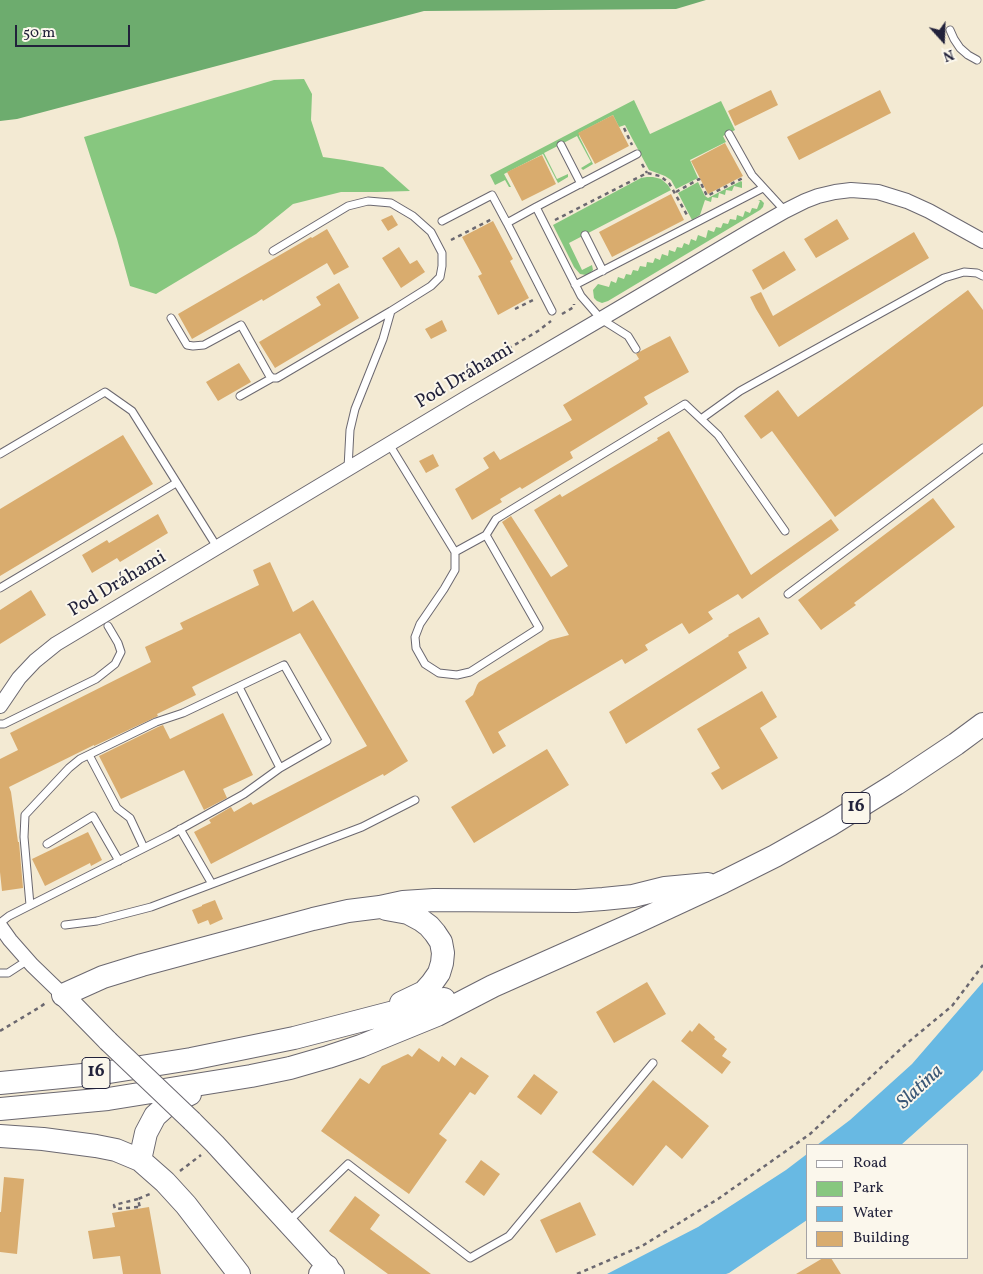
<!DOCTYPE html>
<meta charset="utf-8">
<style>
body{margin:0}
#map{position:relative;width:983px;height:1274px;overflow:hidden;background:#f3ead3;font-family:Vollkorn,serif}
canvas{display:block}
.legend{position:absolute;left:806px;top:1144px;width:162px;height:115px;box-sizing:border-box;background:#fbf7ec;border:1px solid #a4a2a5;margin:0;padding:6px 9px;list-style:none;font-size:15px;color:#22223b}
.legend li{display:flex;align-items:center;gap:10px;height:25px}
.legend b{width:25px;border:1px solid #a4a2a5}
.north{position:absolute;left:918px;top:15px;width:50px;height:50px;-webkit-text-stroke:4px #fbf7ec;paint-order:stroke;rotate:160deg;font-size:14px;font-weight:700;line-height:20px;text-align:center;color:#22223b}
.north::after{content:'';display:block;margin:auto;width:18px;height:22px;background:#22223b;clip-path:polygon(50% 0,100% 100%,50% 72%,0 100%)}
.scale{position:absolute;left:15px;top:25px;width:115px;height:22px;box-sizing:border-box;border:2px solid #22223b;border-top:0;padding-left:6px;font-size:15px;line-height:18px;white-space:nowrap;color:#22223b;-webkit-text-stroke:4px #fbf7ec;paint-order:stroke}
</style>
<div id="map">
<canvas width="983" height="1274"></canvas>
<ul class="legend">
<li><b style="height:6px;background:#fff"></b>Road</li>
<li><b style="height:14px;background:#87c77f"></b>Park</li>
<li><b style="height:14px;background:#68b9e3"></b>Water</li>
<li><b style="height:14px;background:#d9ac6e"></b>Building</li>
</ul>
<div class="north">N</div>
<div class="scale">50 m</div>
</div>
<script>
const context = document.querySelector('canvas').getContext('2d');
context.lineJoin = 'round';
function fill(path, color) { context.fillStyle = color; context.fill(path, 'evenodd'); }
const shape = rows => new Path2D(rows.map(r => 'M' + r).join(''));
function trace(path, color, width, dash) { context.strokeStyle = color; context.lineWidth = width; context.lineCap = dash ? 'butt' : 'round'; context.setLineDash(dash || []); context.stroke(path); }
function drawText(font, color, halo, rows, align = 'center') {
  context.font = font + ' Vollkorn,serif'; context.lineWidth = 4; context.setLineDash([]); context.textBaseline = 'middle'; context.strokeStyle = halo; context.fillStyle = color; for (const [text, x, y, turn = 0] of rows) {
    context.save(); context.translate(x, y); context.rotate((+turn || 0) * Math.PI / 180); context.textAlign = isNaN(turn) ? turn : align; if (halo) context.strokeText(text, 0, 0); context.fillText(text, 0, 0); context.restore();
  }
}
const green = shape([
 [304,79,312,94,311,120,323,157,344,160,383,167,410,191,377,192,341,192,293,204,256,234,156,294,130,286,117,239,84,137,274,80],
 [634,100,650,134,721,101,735,130,723,136,726,142,690,160,698,178,676,189,671,180,665,176,649,170,625,125,619,127,613,115,579,133,579,136,593,164,583,170,581,168,591,162,577,136,544,153,557,179,568,174,568,177,558,183,543,154,504,174,511,187,509,187,505,180,495,185,490,175],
 [647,177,653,177,661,179,668,185,671,190,569,243,582,270,592,265,593,270,589,274,586,275,580,274,574,267,553,225,641,178],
 [741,181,742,182,742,188,734,186,732,191,726,190,725,195,719,193,718,198,712,197,711,202,705,200,700,215,692,220,678,193,698,182,705,196,708,198],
 [758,200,761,200,764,203,763,207,760,210,608,301,602,303,597,301,594,298,593,290,598,284,609,287,611,281,616,283,618,277,624,279,626,274,631,275,633,270,638,271,640,266,646,267,647,262,653,263,655,258,660,260,662,254,668,256,669,250,675,252,677,247,682,248,684,243,689,245,691,239,696,241,698,235,706,238,708,230,714,232,716,227,721,228,723,223,728,224,730,219,736,220,737,215,743,217,745,211,750,213,752,208,757,209,760,201]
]);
const forest = shape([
 [0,0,706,0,676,9,424,11,17,119,0,121]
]);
const water = shape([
 [983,982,983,1070,978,1076,901,1145,817,1145,850,1120,912,1064],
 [807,1154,807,1220,729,1273,726,1274,607,1274,698,1227,786,1170]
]);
const building = shape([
 [771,90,778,105,735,126,728,111],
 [880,90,891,113,799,160,787,137],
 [613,115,629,146,595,164,578,133],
 [725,143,743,176,708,194,691,161],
 [542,155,556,184,522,201,507,172],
 [671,194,684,220,612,257,599,232],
 [392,215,398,225,388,231,381,220],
 [837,219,849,239,816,258,804,239],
 [493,221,513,259,510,261,529,298,498,315,478,276,482,274,462,237],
 [327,229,349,267,334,275,327,263,263,301,262,299,192,339,178,314,311,237,312,238],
 [914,232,929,258,779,347,756,309,750,297,761,292,773,316],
 [399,247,410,264,417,260,425,272,401,288,382,258],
 [784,251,796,270,763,290,752,270],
 [339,283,359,318,275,368,259,342,321,305,316,297],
 [968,290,983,310,983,406,835,517,772,431,761,439,744,416,778,390,798,417],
 [442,320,447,331,431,339,425,329],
 [670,336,689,372,644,397,648,404,570,452,573,458,522,489,520,487,500,499,502,502,472,520,455,489,489,468,483,458,494,451,500,460,572,420,563,405,639,359,636,354,641,351],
 [239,363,251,382,218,401,206,382],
 [669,431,751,575,831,519,839,530,742,599,738,594,708,612,713,619,689,634,682,623,645,645,648,650,625,664,622,659,498,732,506,746,493,754,465,701,473,695,477,685,479,682,550,640,569,635,502,522,511,516,551,577,568,566,534,510,560,494,562,497,658,440,657,438],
 [123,435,153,484,0,576,0,509],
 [433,454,439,466,426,473,419,461],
 [933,498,955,527,854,603,856,605,821,630,798,600],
 [158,514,168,533,120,562,117,558,92,573,82,555,107,540,109,543],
 [270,562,293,612,313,600,408,761,384,776,383,774,211,864,194,832,211,823,209,820,231,807,234,812,251,802,253,805,367,746,300,633,192,687,196,695,157,714,158,716,94,746,94,745,9,787,11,792,18,842,19,842,23,888,2,891,0,872,0,759,18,750,10,733,151,662,145,647,183,629,180,623,259,585,253,570],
 [31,590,46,615,0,644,0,610],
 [759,617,769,634,738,652,747,668,626,744,609,712,729,636,728,635],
 [762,691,777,717,760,728,778,758,722,790,711,773,720,768,697,729],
 [223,713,253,775,223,789,227,798,204,810,184,770,121,799,99,756,158,727,163,725,170,739],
 [547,749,569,785,474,843,451,807],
 [88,832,102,860,91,866,90,863,45,886,32,859],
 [215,900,223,919,210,925,208,920,198,924,192,910,202,906,202,905],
 [647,982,666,1014,614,1043,596,1012],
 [699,1023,715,1037,714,1039,727,1049,722,1056,731,1062,722,1074,681,1041,690,1030,692,1032],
 [419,1048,439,1062,442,1056,455,1066,461,1057,489,1076,475,1095,470,1092,439,1134,447,1140,409,1194,321,1131,360,1078,369,1084,382,1066,408,1054,412,1057],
 [534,1074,558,1092,541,1115,517,1097],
 [653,1080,709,1126,682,1159,666,1145,633,1186,592,1152],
 [481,1160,500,1174,484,1196,465,1182],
 [4,1177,24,1179,17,1254,0,1252,0,1212,1,1212],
 [355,1196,380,1215,370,1229,431,1274,388,1274,329,1231],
 [580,1202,596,1235,556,1253,540,1220],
 [149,1207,161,1274,123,1274,120,1256,93,1259,88,1231,115,1227,112,1213],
 [823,1258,831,1258,841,1274,796,1274]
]);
const path = shape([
 [624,128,632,145],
 [642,164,647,173],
 [676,192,699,179,707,196,743,178],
 [555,220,647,173,660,176,669,183,687,215],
 [451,240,492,219],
 [515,309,535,299],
 [562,314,574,307,574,304],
 [472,377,474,369,538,331,551,321],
 [0,1031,40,1007,47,1002],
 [180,1171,201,1155],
 [138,1199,114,1205,115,1209,138,1207,140,1208,138,1199,150,1194],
 [577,1274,642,1246,718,1199,810,1134,906,1044,952,1006,983,965]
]);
const lane = shape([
 [950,30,954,39,960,48,968,55,977,60],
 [729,134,752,175,785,211],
 [561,145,581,184],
 [536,207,507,223,552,311],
 [442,221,492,195,507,223],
 [585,235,603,271],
 [273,251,348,206,368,201,391,203,413,216,431,232,442,253,442,266,440,277,431,286,391,311],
 [575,285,763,188],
 [171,318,187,345,193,346,204,345,241,325,269,375,272,378,277,378,391,311,383,339,355,409,350,430,348,468],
 [636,349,628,336,601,319,581,296,536,207,637,154],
 [240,396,272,378],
 [701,419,740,391,944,278,964,272,977,273,983,276],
 [389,444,455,552,455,570,444,589,420,624,415,637,416,648,425,664,439,673,457,675,470,672,539,628,486,535,455,552],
 [0,454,105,392,132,411,217,547],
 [486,535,496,519,685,404,718,435,785,531],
 [0,588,176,483],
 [788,594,983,448],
 [0,724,4,724,96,679,115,664,121,652,118,643,108,626],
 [89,755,117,808,130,818,144,848],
 [47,844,93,816,119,861],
 [212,884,362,827,415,800],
 [30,905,24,837,25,815,69,768,80,759,156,722,183,713,284,665,327,741,280,768],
 [0,923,9,916,170,835,244,794,280,768,239,687],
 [65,925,97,921,151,907,212,884,180,829],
 [0,973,8,973,28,960],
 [289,1221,348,1164,470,1258,509,1236,653,1063]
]);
const street = shape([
 [0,706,19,678,35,661,56,644,466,398,601,319,750,231,785,211,805,201,818,196,835,192,851,190,878,192,907,201,929,211,983,241],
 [0,926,10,940,32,965,63,995]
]);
const secondary = shape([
 [63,995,108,1041],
 [192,1121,215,1144,334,1274]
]);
const primary = shape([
 [386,909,408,913,421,920,429,926,435,933,441,942,443,953,442,963,439,973,432,983,424,992,401,1003],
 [63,995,103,977,142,965,313,919,348,911,380,907,403,902,434,900,576,901,603,899,633,896,665,888,708,884],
 [0,1083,103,1073,191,1059,294,1038,444,999],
 [0,1109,108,1099,251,1076,290,1068,328,1057,361,1046,437,1015,493,986,637,922,723,882,775,856,830,825,896,784,956,744,983,724],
 [0,1136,43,1139,96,1146,116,1150,140,1160,165,1182,186,1205,239,1274],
 [140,1160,146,1133,155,1116,166,1106,190,1094],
 [320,1274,327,1266]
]);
const secondaryBridge = shape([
 [108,1041,192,1121]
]);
const shields = [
 [856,808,28],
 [96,1073,28]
];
const shieldNames = [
 ["16",856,808],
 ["16",96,1073]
];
const streetNames = [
 ["Pod Dráhami",465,377,-31],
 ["Pod Dráhami",118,585,-31]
];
const waterNames = [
 ["Slatina",921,1088,-43]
];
fill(green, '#87c77f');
fill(forest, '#6dac6e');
fill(water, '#68b9e3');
fill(building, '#d9ac6e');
trace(lane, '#6b6870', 9);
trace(street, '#6b6870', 16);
trace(secondary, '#6b6870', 22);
trace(primary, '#6b6870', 24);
trace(path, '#6b6870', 2.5, [4, 4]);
trace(lane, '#fff', 7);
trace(street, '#fff', 14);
trace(secondary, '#fff', 20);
trace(primary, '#fff', 22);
trace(secondaryBridge, '#6b6870', 22, []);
trace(secondaryBridge, '#fff', 20);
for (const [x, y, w] of shields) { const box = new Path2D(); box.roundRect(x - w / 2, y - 15.5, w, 31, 4); context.fillStyle = '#fbf7ec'; context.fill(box); trace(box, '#22223b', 1); }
drawText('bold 18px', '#22223b', null, shieldNames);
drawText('19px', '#22223b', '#fbf7ec', streetNames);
drawText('italic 20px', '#3a5776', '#fbf7ec', waterNames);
</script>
